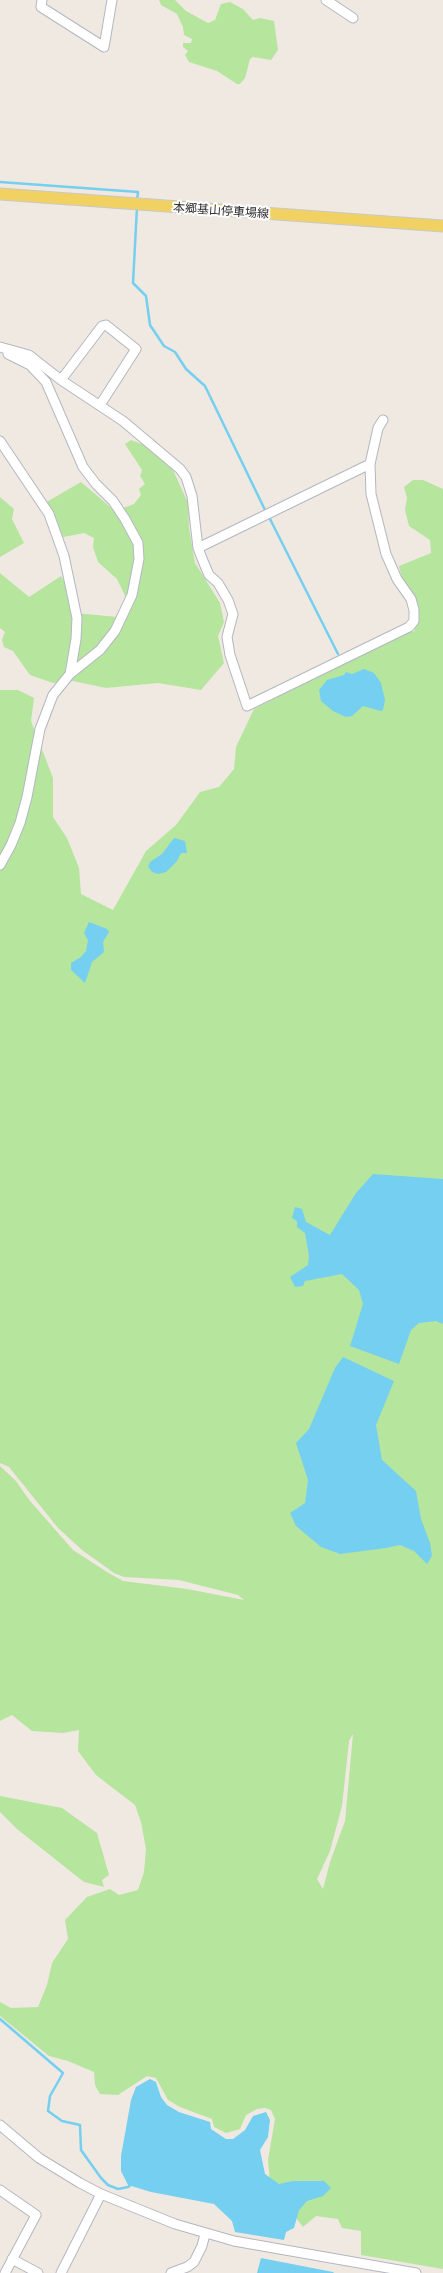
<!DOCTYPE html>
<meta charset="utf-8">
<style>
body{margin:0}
canvas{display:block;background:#efe9e1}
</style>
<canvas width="443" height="2273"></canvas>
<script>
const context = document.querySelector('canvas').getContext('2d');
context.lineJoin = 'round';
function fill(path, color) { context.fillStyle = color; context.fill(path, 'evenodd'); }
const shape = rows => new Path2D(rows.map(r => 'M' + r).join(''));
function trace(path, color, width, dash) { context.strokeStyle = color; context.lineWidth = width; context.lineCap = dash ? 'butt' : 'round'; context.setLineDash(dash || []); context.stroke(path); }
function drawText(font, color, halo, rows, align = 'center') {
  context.font = font + ' Quicksand,"Noto Sans JP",sans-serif'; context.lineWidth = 4; context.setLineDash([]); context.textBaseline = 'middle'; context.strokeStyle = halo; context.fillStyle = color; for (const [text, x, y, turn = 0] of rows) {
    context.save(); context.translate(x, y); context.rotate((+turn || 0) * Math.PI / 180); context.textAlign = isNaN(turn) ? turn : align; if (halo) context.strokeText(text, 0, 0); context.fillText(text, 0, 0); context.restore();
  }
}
const green = shape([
 [159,0,175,0,186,11,208,23,215,20,221,4,230,2,243,9,253,20,260,18,274,21,278,50,271,60,253,57,250,59,245,78,240,84,237,84,217,71,189,62,185,55,188,51,183,47,183,43,191,43,192,39,184,35,183,27,177,14,161,5],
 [131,440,144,445,173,470,188,503,189,528,195,563,220,603,224,622,218,636,224,663,201,690,158,683,106,688,73,681,53,683,30,675,13,651,4,647,2,640,5,632,0,628,0,573,29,597,61,576,68,589,74,613,118,617,126,598,117,579,98,562,93,547,94,538,84,533,63,537,58,524,45,503,81,482,115,511,134,504,141,495,139,489,145,484,140,476,142,470,125,444],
 [413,480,423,480,443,489,443,2269,361,2255,361,2231,342,2228,338,2219,316,2216,303,2227,270,2184,268,2160,275,2119,271,2110,265,2108,257,2109,246,2115,240,2129,226,2133,214,2127,212,2119,180,2107,168,2100,156,2078,147,2076,118,2095,100,2094,95,2085,94,2072,68,2061,49,2056,0,2016,0,2002,11,2008,38,2007,47,1985,52,1963,68,1939,65,1920,87,1897,110,1889,119,1895,138,1890,144,1872,146,1849,141,1822,135,1805,96,1775,78,1751,79,1730,63,1733,32,1731,12,1715,0,1721,0,1466,16,1481,30,1501,73,1550,107,1572,123,1581,187,1589,244,1600,238,1595,179,1580,124,1577,114,1573,82,1550,58,1528,9,1467,0,1463,0,690,18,690,34,698,31,721,53,778,53,817,67,838,79,868,81,894,113,910,146,851,176,825,200,792,219,787,234,769,236,747,254,709,411,630,414,632,419,614,402,578,399,566,431,553,430,540,409,526,405,510,407,498,404,487],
 [353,1734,345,1821,330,1862,323,1889,317,1879,330,1851,342,1806,349,1741],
 [0,497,14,509,12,519,24,543,0,557],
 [0,1796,62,1808,97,1833,109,1875,102,1880,104,1887,84,1882,17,1829,0,1812]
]);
const water = shape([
 [364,669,374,673,381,683,385,700,383,710,381,711,363,706,352,716,346,717,333,711,321,701,319,690,327,680,344,675,346,672,352,674],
 [174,838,185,841,187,853,181,853,177,861,166,872,158,874,152,872,148,866,150,862,162,854],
 [89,922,107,929,109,932,103,942,104,952,92,962,85,983,71,970,71,963,81,957,86,951,88,940,84,933],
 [373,1174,443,1179,443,1324,436,1321,419,1323,411,1330,399,1364,350,1346,363,1304,359,1290,342,1274,305,1281,303,1286,295,1287,290,1277,308,1265,309,1256,305,1233,297,1227,297,1221,292,1218,295,1207,302,1209,306,1222,330,1235,356,1193],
 [343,1357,394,1381,376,1425,382,1460,416,1491,421,1519,430,1543,432,1556,427,1564,414,1551,400,1545,386,1548,340,1554,321,1547,296,1526,290,1513,305,1503,308,1480,296,1443,309,1429,335,1368],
 [150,2079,156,2082,161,2097,167,2105,179,2112,210,2122,211,2129,226,2139,233,2139,245,2130,253,2116,266,2112,270,2120,268,2137,260,2150,265,2174,279,2184,293,2181,324,2181,331,2188,323,2196,307,2201,299,2210,294,2228,286,2232,284,2240,235,2232,232,2221,214,2204,151,2192,128,2185,121,2171,121,2156,131,2100,136,2087],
 [261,2258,333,2272,334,2273,257,2273]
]);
const stream = shape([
 [0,182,138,192,137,201],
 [137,207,133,283,146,296,150,325,164,346,175,352,186,369,205,386,266,512],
 [269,517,338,654],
 [0,2019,63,2073,50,2096,48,2111,62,2121,80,2125,81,2150,101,2178,108,2185,118,2189,128,2187,132,2184]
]);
const minor = shape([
 [42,0,41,7,104,47,112,0],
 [326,0,353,18],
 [0,347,29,355,61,380,123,421,180,469,186,477,192,496,198,548,203,561,209,575,218,583,228,600,233,614,227,637,230,655,247,706,409,627,414,621,414,610,411,599,397,579,386,554,371,494,370,464,378,428,383,420],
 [61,380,102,326,106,325,136,349,100,405],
 [0,441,49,514,64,556,77,618,76,639,70,674],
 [198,548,370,464],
 [0,865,11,845,20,823,27,797,40,729,53,695,70,674,100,650,115,631,132,595,139,559,138,543,125,519,113,501,96,484,83,467,46,382,30,365,8,354],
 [0,2125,39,2158,80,2183,101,2194,175,2224,234,2241,416,2273],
 [0,2190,36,2215,5,2273],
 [12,2259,38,2273],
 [61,2273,101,2194],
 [171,2273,187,2267,194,2262,202,2246,205,2234]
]);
const major = shape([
 [0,194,443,226]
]);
const streetNames = [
 ["本郷基山停車場線",221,211,4]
];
fill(green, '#b6e59e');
fill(water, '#75cff0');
trace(stream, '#75cff0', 2.5);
trace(minor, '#b4b7c1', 11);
trace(major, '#c9c9c9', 13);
trace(minor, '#fff', 9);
trace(major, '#f2d163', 11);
drawText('12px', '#2e2e2e', '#fff', streetNames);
</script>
